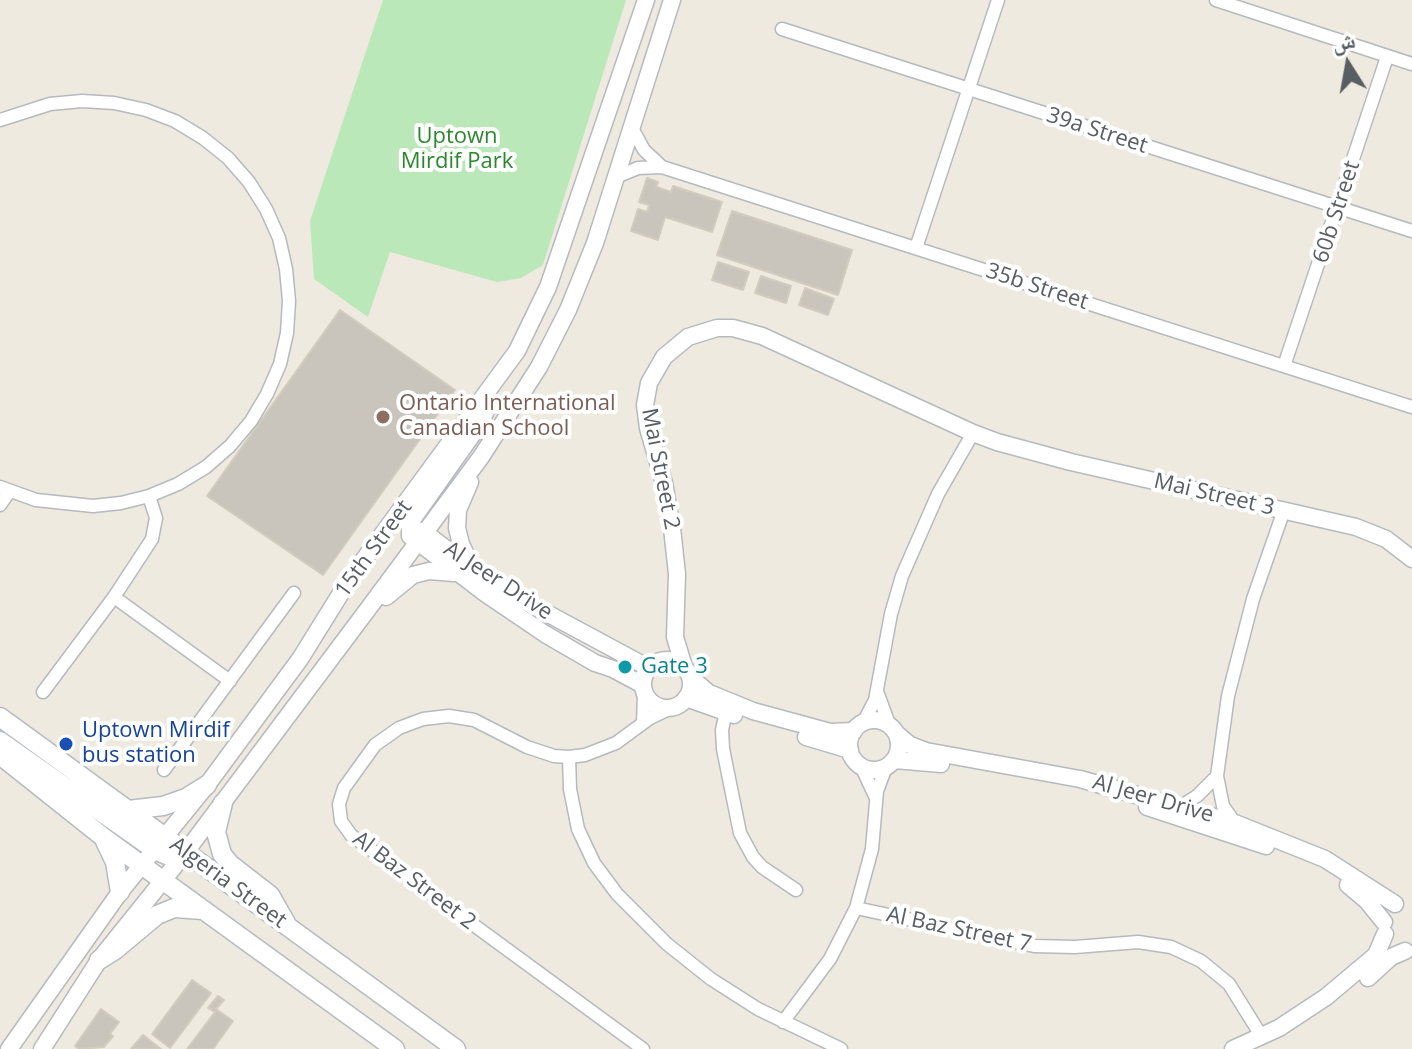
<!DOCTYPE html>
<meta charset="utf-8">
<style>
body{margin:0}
#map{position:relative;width:1412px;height:1049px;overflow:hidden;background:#eeeae0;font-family:"Open Sans","Noto Naskh Arabic",sans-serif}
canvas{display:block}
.north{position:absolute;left:1308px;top:24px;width:80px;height:80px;-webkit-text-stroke:6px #fff;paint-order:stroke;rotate:349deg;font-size:22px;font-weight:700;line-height:32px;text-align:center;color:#595e63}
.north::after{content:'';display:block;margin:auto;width:28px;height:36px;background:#595e63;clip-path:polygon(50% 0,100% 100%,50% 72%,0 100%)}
</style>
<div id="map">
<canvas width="1412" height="1049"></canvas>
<div class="north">ش</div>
</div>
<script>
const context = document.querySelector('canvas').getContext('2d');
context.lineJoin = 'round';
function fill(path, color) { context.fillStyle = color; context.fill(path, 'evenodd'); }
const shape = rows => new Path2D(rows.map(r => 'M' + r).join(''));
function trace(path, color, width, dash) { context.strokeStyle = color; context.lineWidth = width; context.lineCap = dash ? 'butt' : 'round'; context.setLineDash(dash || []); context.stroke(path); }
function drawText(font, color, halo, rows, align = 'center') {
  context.font = font + ' "Open Sans",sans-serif'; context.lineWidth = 8; context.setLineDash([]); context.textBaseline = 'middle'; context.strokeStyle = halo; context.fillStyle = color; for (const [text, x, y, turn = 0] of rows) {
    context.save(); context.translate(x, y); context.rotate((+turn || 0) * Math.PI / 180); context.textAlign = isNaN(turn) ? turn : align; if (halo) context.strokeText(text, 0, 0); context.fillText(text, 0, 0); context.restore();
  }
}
const green = shape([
 [383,0,626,0,543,265,521,278,497,282,390,252,368,317,314,279,310,221]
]);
const building = shape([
 [647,178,658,182,656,187,671,192,673,186,722,202,712,232,665,217,658,240,631,231,638,209,647,212,649,205,639,202,647,178],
 [732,211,852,250,838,295,717,255,732,211],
 [718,262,749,272,743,290,712,280,718,262],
 [761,276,791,286,786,303,755,293,761,276],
 [805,288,834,299,828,315,799,305,805,288],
 [340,310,455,390,323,575,207,496,340,310],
 [192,980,211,993,170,1048,152,1034,192,980],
 [218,996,224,1000,216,1009,233,1021,213,1049,187,1049,215,1012,208,1008,218,996],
 [101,1009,119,1022,110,1034,113,1036,104,1047,79,1049,75,1046,101,1009],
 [143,1035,161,1049,131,1049,143,1035]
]);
const minor = shape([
 [1216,0,1412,64],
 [782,29,1412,231],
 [0,120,50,104,82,101,114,103,146,110,175,121,203,138,228,158,249,182,266,209,279,238,286,269,289,301,287,333,280,364,267,394,251,421,230,446,206,467,178,484,149,496,121,503,93,506,36,500,0,487],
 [632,128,644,150,662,167],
 [616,177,638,168,662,167,1412,407],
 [916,248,998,0],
 [1284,366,1387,57],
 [0,505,9,492],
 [114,597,230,681],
 [43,692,114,597,152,539,156,518,149,496],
 [878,694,889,724],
 [726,712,722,730,723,749,740,833,753,857,762,867,796,890],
 [643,723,644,694],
 [863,723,875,700,891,614,902,576,938,494,973,433],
 [569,757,570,789,578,829,594,863,617,894,667,944,711,979,758,1009,841,1049],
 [861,766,875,796],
 [164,770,294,593],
 [1181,806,1197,796,1217,776],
 [1235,823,1223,806,1217,776,1228,696,1253,599,1284,510],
 [856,908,1034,946,1075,947,1138,942,1171,947,1201,961,1229,984,1262,1037],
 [783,1022,830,959,856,908,872,849,877,791,886,767],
 [643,1049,351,835,341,821,339,804,344,788,375,745,399,728,423,719,449,716,474,720,527,747,554,756,569,757,585,755,616,743,650,718,673,707]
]);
const tertiary = shape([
 [487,396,487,408,482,421,410,523,410,536,486,594,545,634,595,663,613,669,643,685],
 [470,482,458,510,457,528,461,544,471,565],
 [413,529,424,532,474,570,528,603,649,668],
 [386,597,413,575,429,571,454,573],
 '643 684a24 24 0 1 1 48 0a24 24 0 1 1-48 0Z',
 [684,667,675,637,677,574,672,528,664,483,648,428,645,405,649,383,664,357,688,337,717,328,733,328,762,336,973,433,997,442,1071,462,1356,527,1386,539,1412,559],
 [690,677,709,693,753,711,830,732,854,731],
 [686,698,734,715],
 '849 745a25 25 0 1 1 50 0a25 25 0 1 1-50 0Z',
 [897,734,910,745,926,751,1080,779,1235,823,1325,859,1395,904],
 [806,737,850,750],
 [895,760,941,764],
 [1147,807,1266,846],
 [1348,885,1367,901,1384,922],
 [1368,978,1391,957,1405,951],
 [9,1049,120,892,207,785,300,659,351,577,517,351,548,287,646,0],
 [42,1049,99,960,185,853,368,609,481,457,539,367,568,310,595,243,672,0],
 [1233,1049,1279,1028,1326,997,1376,955,1385,934]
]);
const secondary = shape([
 [0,717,456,1049],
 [0,741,155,850,169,856,185,853],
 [0,755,103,837,395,1049],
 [223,803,216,832,222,854,230,864,270,895,286,923],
 [128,810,163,806,186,798,207,785],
 [104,839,115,862,120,892],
 [99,960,115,950,157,915,174,908,203,910]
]);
const markers = [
 [383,417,8,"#8d6e63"],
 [625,667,8,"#0f9aa8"],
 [66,744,8,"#1a4fb4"]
];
const streetNames = [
 ["39a Street",1097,131,18],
 ["60b Street",1337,212,-72],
 ["35b Street",1037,287,18],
 ["Mai Street 2",660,469,79],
 ["Mai Street 3",1214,495,13],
 ["15th Street",374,549,-54],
 ["Al Jeer Drive",498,581,33],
 ["Al Jeer Drive",1153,799,16],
 ["Al Baz Street 2",414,881,37],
 ["Algeria Street",228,883,36],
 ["Al Baz Street 7",959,930,12]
];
const parkNames = [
 ["Uptown",457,137],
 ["Mirdif Park",457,162]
];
const educationNames = [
 ["Ontario International",399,404],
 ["Canadian School",399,429]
];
const cultureNames = [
 ["Gate 3",641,667]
];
const transitNames = [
 ["Uptown Mirdif",82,731],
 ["bus station",82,756]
];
fill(green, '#bbe8b9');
fill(building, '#c9c5bd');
trace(building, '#d3ccbe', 2);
trace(minor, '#b6b9be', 15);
trace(tertiary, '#b6b9be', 19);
trace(secondary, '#b6bbc1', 21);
trace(minor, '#fff', 12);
trace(tertiary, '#fff', 16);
trace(secondary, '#fff', 18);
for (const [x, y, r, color] of markers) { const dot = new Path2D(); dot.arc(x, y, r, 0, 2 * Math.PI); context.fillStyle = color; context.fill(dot); trace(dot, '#fff', 3); }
drawText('22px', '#595e63', '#fff', streetNames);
drawText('22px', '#2d872e', '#fff', parkNames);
drawText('22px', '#785e54', '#fff', educationNames, 'left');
drawText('22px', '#0d838f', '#fff', cultureNames, 'left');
drawText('22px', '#164399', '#fff', transitNames, 'left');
</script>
